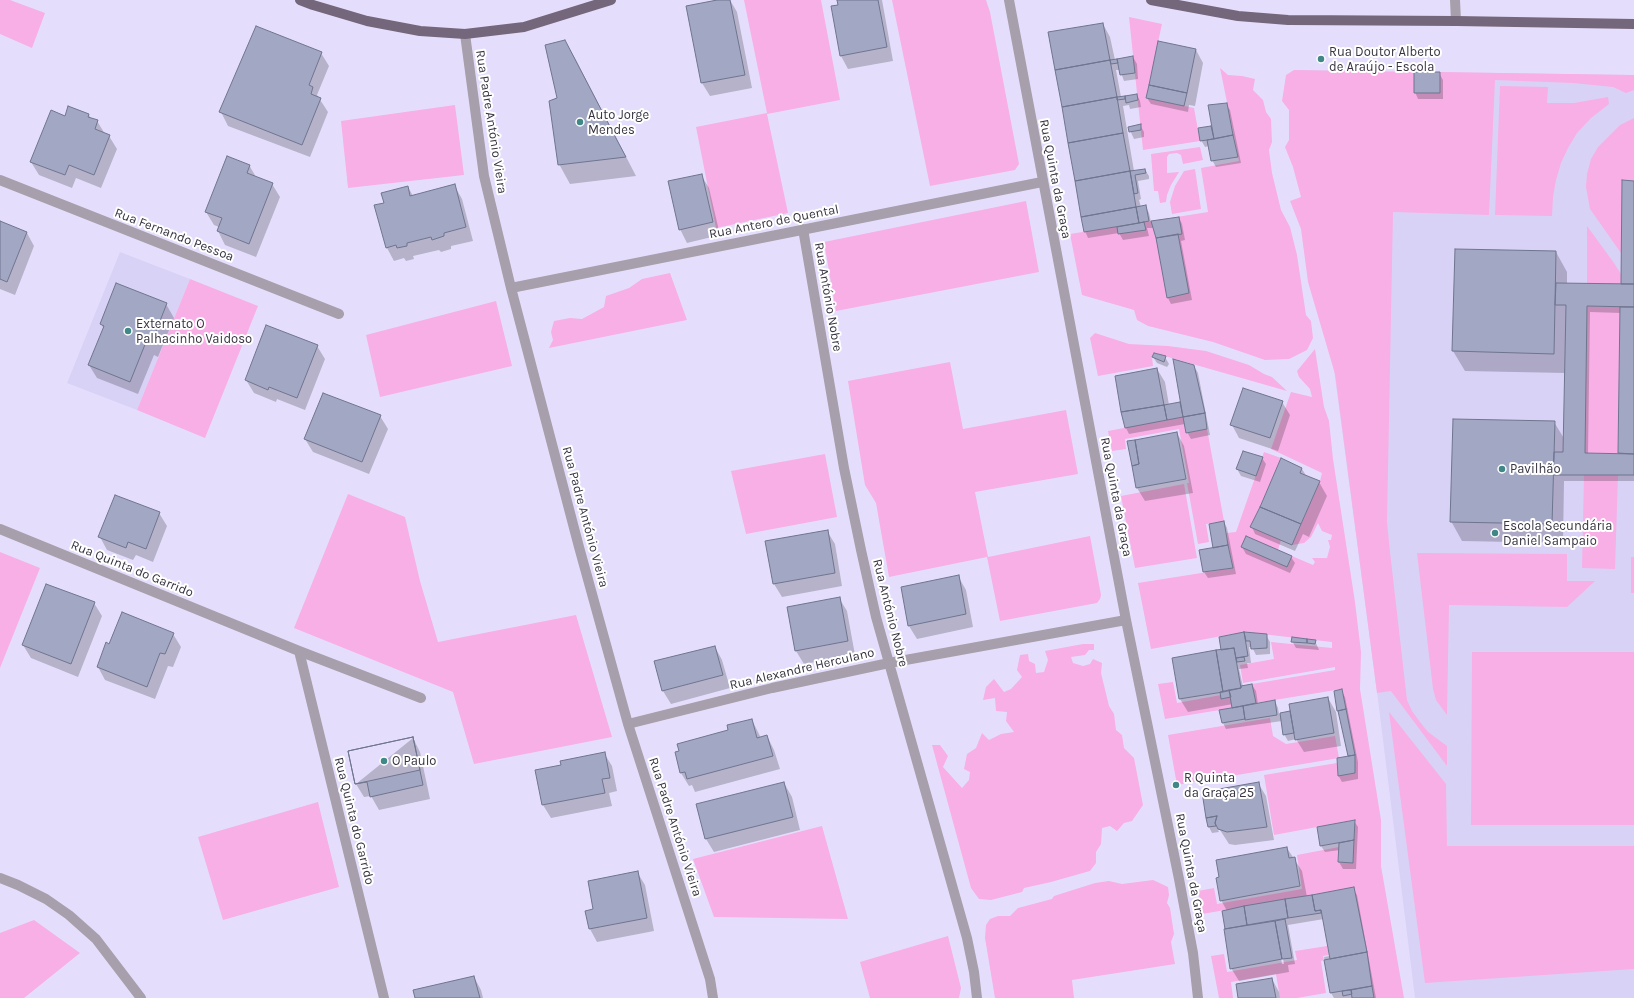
<!DOCTYPE html>
<meta charset="utf-8">
<style>
body{margin:0}
canvas{display:block;background:#e4defc}
</style>
<canvas width="1634" height="998"></canvas>
<script>
const context = document.querySelector('canvas').getContext('2d');
context.lineJoin = 'round';
function fill(path, color) { context.fillStyle = color; context.fill(path, 'evenodd'); }
const shape = rows => new Path2D(rows.map(r => 'M' + r).join(''));
function trace(path, color, width, dash) { context.strokeStyle = color; context.lineWidth = width; context.lineCap = dash ? 'butt' : 'round'; context.setLineDash(dash || []); context.stroke(path); }
function drawText(font, color, halo, rows, align = 'center') {
  context.font = font + ' Karla,sans-serif'; context.lineWidth = 4; context.setLineDash([]); context.textBaseline = 'middle'; context.strokeStyle = halo; context.fillStyle = color; for (const [text, x, y, turn = 0] of rows) {
    context.save(); context.translate(x, y); context.rotate((+turn || 0) * Math.PI / 180); context.textAlign = isNaN(turn) ? turn : align; if (halo) context.strokeText(text, 0, 0); context.fillText(text, 0, 0); context.restore();
  }
}
const built = shape([
 [1294,70,1634,75,1634,998,1415,998,1378,700],
 [120,252,190,279,137,410,67,383]
]);
const green = shape([
 [0,0,10,0,45,13,32,48,0,34],
 [744,0,821,0,840,100,767,114,788,213,716,228,696,127,767,113],
 [892,0,986,0,990,12,1019,164,1015,170,930,186],
 [1129,17,1162,24,1146,98,1194,108,1200,141,1143,150],
 [1220,68,1228,75,1242,76,1255,79,1253,90,1263,100,1266,112,1271,119,1272,142,1269,150,1272,173,1281,210,1290,227,1297,255,1306,315,1311,321,1313,338,1307,350,1289,359,1265,360,1213,342,1148,326,1137,320,1134,310,1082,295,1070,234,1208,212,1201,168,1239,161],
 [1294,70,1414,72,1414,93,1440,72,1634,75,1634,90,1626,93,1613,87,1573,83,1495,80,1489,215,1393,212,1387,522,1390,552,1407,700,1412,711,1420,722,1428,732,1447,746,1447,766,1391,691,1377,693,1335,374,1308,282,1301,229,1290,201,1301,197,1293,167,1285,147,1289,140,1289,110,1282,101,1286,75],
 [1500,86,1548,87,1547,103,1574,103,1608,97,1609,104,1591,118,1577,133,1568,148,1561,163,1556,180,1553,197,1552,216,1495,215],
 [455,105,464,175,348,188,341,121],
 [1634,118,1634,181,1623,180,1621,253,1590,209,1586,187,1587,174,1591,159,1598,147,1620,125],
 [1200,147,1203,160,1183,164,1181,155,1177,153,1169,154,1167,157,1167,173,1179,172,1171,185,1167,195,1166,202,1160,203,1158,191,1154,191,1151,154],
 [1195,169,1201,209,1172,214,1170,202,1175,186,1184,171],
 [1026,201,1039,272,836,311,824,242],
 [1587,226,1614,263,1621,274,1621,284,1587,283],
 [670,273,687,320,549,348,553,340,551,332,554,321,570,318,582,319,604,307,606,296,629,288,642,279],
 [190,279,258,306,205,438,137,410],
 [496,301,512,366,380,397,366,335],
 [1587,306,1620,307,1618,453,1585,453],
 [1095,333,1129,344,1168,346,1206,351,1249,365,1264,374,1272,377,1287,391,1154,353,1152,357,1153,366,1098,376,1090,338],
 [1315,349,1324,407,1329,421,1333,459,1355,602,1361,652,1360,689,1381,820,1381,866,1404,998,1374,998,1354,888,1202,914,1198,891,1214,888,1217,904,1302,889,1297,855,1339,847,1338,862,1353,863,1355,820,1274,835,1264,775,1337,763,1338,776,1355,773,1355,755,1342,689,1256,703,1252,684,1335,670,1335,667,1243,683,1240,665,1274,659,1271,642,1332,648,1332,642,1244,632,1151,649,1138,583,1233,568,1226,533,1236,532,1264,452,1281,458,1251,527,1281,540,1278,550,1313,565,1315,562,1312,558,1327,558,1330,547,1328,540,1331,540,1332,535,1322,531,1318,523,1311,537,1304,543,1292,545,1320,481,1322,473,1271,449,1291,392,1312,397,1310,389,1299,377,1297,371],
 [950,362,963,429,1066,410,1078,474,975,492,988,557,1090,536,1101,595,1100,599,1097,603,1000,621,987,557,889,577,876,503,865,485,848,381],
 [1183,417,1186,433,1207,429,1224,521,1206,524,1209,542,1198,544,1187,483,1189,483,1179,429,1125,439,1126,449,1112,451,1108,431],
 [825,454,837,517,746,534,731,471],
 [1584,475,1618,475,1615,569,1582,568],
 [1184,484,1197,558,1135,568,1121,496],
 [348,494,405,517,420,581,438,642,576,615,612,737,474,764,453,692,294,628],
 [0,552,40,568,0,668],
 [1417,553,1567,554,1567,581,1595,581,1567,607,1449,605,1447,715,1436,700,1433,689],
 [1631,557,1634,557,1634,593,1631,593],
 [1083,644,1094,644,1094,650,1089,650,1085,655,1071,657,1073,663,1083,666,1090,664,1093,659,1102,663,1101,673,1109,706,1114,714,1116,730,1122,735,1124,748,1134,758,1143,805,1132,821,1124,823,1117,831,1110,826,1102,828,1101,844,1096,852,1096,863,1090,871,1051,882,1024,888,1022,892,991,900,979,899,971,888,932,745,940,745,948,756,943,767,962,788,969,780,970,772,964,769,967,754,976,748,982,733,989,740,1001,734,1014,732,1006,721,1007,712,996,711,995,698,983,700,986,687,994,679,1004,692,1011,689,1022,677,1017,670,1020,655,1028,654,1029,661,1035,664,1036,673,1044,672,1048,660,1045,651],
 [1472,652,1634,652,1634,825,1471,825],
 [1173,682,1177,703,1221,695,1222,699,1231,697,1232,708,1165,719,1158,684],
 [1389,712,1446,784,1447,846,1634,846,1634,969,1425,983],
 [1270,718,1273,736,1286,744,1335,736,1339,758,1177,785,1168,735],
 [318,802,339,887,223,920,198,837],
 [822,826,848,919,714,917,693,859],
 [1153,880,1168,887,1169,895,1167,903,1170,908,1174,934,1171,942,1175,964,1072,980,1074,998,995,998,985,938,986,925,990,919,998,916,1010,916,1018,908,1052,899,1054,896,1095,883,1109,881,1122,884],
 [34,920,80,953,24,998,0,998,0,933],
 [948,936,961,988,959,998,870,998,860,962],
 [1327,946,1329,955,1323,956,1324,960,1321,961,1326,993,1297,998,1280,998,1276,974,1231,982,1233,998,1219,998,1211,956,1224,954,1227,972,1297,960,1295,951]
]);
const shadow = shape([
 [723,0,730,0,737,12,752,88,710,96,702,83,687,7],
 [838,0,882,0,893,61,848,69,841,56,832,7,839,6],
 [1103,24,1110,37,1115,60,1133,57,1137,64,1138,79,1124,81,1120,70,1116,70,1121,97,1137,95,1140,101,1141,107,1130,109,1129,105,1123,106,1134,171,1145,170,1149,176,1149,179,1138,181,1141,199,1139,200,1141,207,1146,207,1149,213,1151,222,1179,218,1182,224,1185,240,1181,241,1192,300,1171,304,1168,298,1154,228,1147,228,1149,236,1123,240,1119,233,1088,238,1085,231],
 [565,41,576,60,636,176,570,184,559,164,558,99],
 [1196,50,1203,63,1195,106,1189,105,1188,112,1151,104,1147,98],
 [321,53,329,66,317,95,328,112,310,157,228,126,221,112],
 [1439,73,1443,80,1443,99,1418,99,1415,92],
 [1226,104,1230,110,1241,163,1216,167,1212,160,1209,146,1205,147,1201,140,1199,129,1212,127],
 [69,107,89,115,91,119,97,121,105,134,109,136,117,149,101,188,76,178,72,188,39,175,31,162,65,117],
 [1140,125,1144,132,1144,137,1134,139,1129,128],
 [249,165,256,177,272,184,280,197,256,257,225,245,218,231,219,227,214,225,206,212],
 [701,175,709,188,720,235,687,243,680,229],
 [1634,182,1634,481,1564,481,1563,543,1462,541,1451,521,1554,422,1565,440,1566,373,1465,371,1453,351,1456,250,1556,252,1567,272,1567,284,1622,285],
 [1590,312,1621,313,1619,454,1588,454],
 [454,185,462,199,473,241,451,246,451,249,441,252,439,250,413,256,414,259,406,261,404,258,394,261,387,248,385,204,408,187,413,196],
 [0,222,27,233,34,246,15,295,0,289],
 [166,304,174,318,158,357,154,355,138,394,97,378,89,365,104,329,101,324],
 [317,346,325,359,305,410,277,399,276,402,254,393,246,380],
 [1153,357,1165,357,1169,364,1167,367,1157,363],
 [1194,366,1198,373,1210,435,1191,439,1187,432,1185,424,1129,434,1126,428,1157,369,1165,382,1169,405,1181,403],
 [1282,402,1290,415,1278,451,1239,438,1232,425],
 [380,416,388,429,369,474,313,452,305,439],
 [1177,433,1184,446,1193,493,1145,501,1137,488,1133,465],
 [1262,458,1266,464,1260,482,1241,476,1237,469],
 [1302,469,1307,477,1319,482,1327,496,1309,537,1303,534,1295,551,1255,534,1252,527],
 [159,513,167,526,153,562,136,555,133,560,107,550,100,537],
 [1224,522,1227,528,1236,574,1208,578,1204,572,1200,551,1214,548],
 [827,531,835,544,842,586,782,597,774,584,766,542],
 [1242,547,1291,557,1295,563,1290,573,1246,554],
 [958,576,966,590,973,627,917,639,909,626],
 [839,598,847,611,855,655,804,664,796,651,788,607],
 [94,603,102,616,78,677,31,658,23,645],
 [1244,633,1266,635,1270,642,1270,654,1256,655,1252,647,1249,647,1251,663,1247,663,1248,668,1239,669,1243,687,1252,685,1256,691,1258,704,1275,701,1278,708,1279,714,1290,712,1292,716,1328,698,1336,712,1341,746,1304,752,1296,739,1288,741,1284,734,1282,721,1226,729,1223,723,1234,708,1233,704,1188,712,1180,699,1222,650,1220,637],
 [173,634,181,647,173,667,168,666,155,699,105,680,98,667,109,645],
 [1292,641,1315,641,1319,650,1296,648],
 [715,647,722,660,730,688,671,704,663,691,656,662],
 [1341,690,1345,697,1358,762,1358,779,1342,782,1338,775,1349,757,1335,691],
 [752,720,761,738,767,736,774,750,780,769,695,792,692,785,689,786,681,773,676,753,729,731],
 [413,738,420,752,430,799,379,810,371,796,364,797,356,784],
 [604,753,612,766,617,791,609,793,612,806,551,818,543,805,537,771,562,766],
 [784,783,792,797,800,830,714,852,706,839,697,805],
 [1258,783,1266,796,1274,840,1235,845,1229,844,1220,830,1218,830,1219,832,1212,833,1209,827],
 [1354,821,1358,827,1356,869,1343,869,1339,862,1340,850,1325,852,1321,846,1319,828],
 [1287,848,1302,871,1307,897,1353,889,1357,895,1376,998,1334,998,1331,993,1324,957,1330,956,1324,919,1288,925,1295,964,1288,965,1289,972,1239,981,1231,968,1226,930,1227,911,1221,900],
 [1277,935,1279,935,1284,964,1282,964],
 [637,872,645,885,654,931,597,942,590,929,586,912,594,910],
 [474,977,481,990,483,998,416,998],
 [1272,979,1279,992,1280,998,1239,998]
]);
const building = shape([
 [717,0,730,0,745,75,701,83,686,6,717,0],
 [837,0,878,0,887,47,840,56,831,6,838,5,837,0],
 [1103,23,1110,60,1055,70,1048,32,1103,23],
 [256,26,322,52,309,85,313,87,311,94,321,98,302,145,219,112,256,26],
 [565,40,618,142,626,157,558,165,549,101,557,98,545,45,565,40],
 [1158,41,1196,49,1187,93,1149,85,1158,41],
 [1133,56,1135,73,1120,75,1117,59,1133,56],
 [1117,59,1118,63,1111,64,1110,60,1117,59],
 [1110,60,1117,97,1062,107,1055,70,1110,60],
 [1414,72,1440,72,1440,93,1414,93,1414,72],
 [1149,85,1187,93,1184,106,1146,98,1149,85],
 [1137,94,1138,100,1126,103,1125,96,1137,94],
 [1125,96,1125,99,1117,100,1117,97,1125,96],
 [1117,97,1123,133,1068,143,1062,107,1117,97],
 [1227,103,1233,135,1214,139,1208,105,1227,103],
 [68,106,89,114,88,117,98,120,95,129,110,135,94,175,69,165,65,175,30,162,51,110,65,116,68,106],
 [1141,124,1141,130,1129,132,1128,127,1141,124],
 [1211,126,1214,139,1200,141,1198,128,1211,126],
 [1123,133,1130,171,1075,181,1068,143,1123,133],
 [1233,135,1238,157,1211,161,1207,140,1233,135],
 [227,156,250,165,247,173,273,183,249,244,217,231,222,218,205,212,227,156],
 [1145,169,1146,173,1135,175,1138,193,1134,194,1130,171,1145,169],
 [1130,171,1136,207,1081,217,1075,181,1130,171],
 [702,174,713,222,679,230,668,181,702,174],
 [1622,180,1634,181,1634,284,1621,284,1622,180],
 [455,184,466,227,444,233,444,236,432,240,431,237,407,243,407,246,397,248,396,245,386,248,374,205,384,203,381,193,408,186,410,196,455,184],
 [1146,205,1149,221,1139,223,1136,207,1146,205],
 [1136,207,1139,223,1084,232,1081,217,1136,207],
 [1179,217,1182,234,1156,238,1151,221,1179,217],
 [0,221,27,232,7,282,0,279,0,221],
 [1144,222,1146,230,1118,234,1117,227,1144,222],
 [1178,234,1189,293,1167,298,1156,238,1178,234],
 [1455,249,1556,251,1554,354,1452,351,1455,249],
 [116,283,167,303,151,344,146,342,130,382,88,365,104,326,100,324,116,283],
 [1556,283,1634,284,1634,307,1587,306,1585,453,1634,454,1634,475,1553,475,1554,452,1563,452,1566,305,1555,305,1556,283],
 [1620,307,1634,307,1634,454,1618,453,1620,307],
 [266,325,318,345,297,398,269,387,268,390,245,380,266,325],
 [1154,353,1166,356,1164,362,1152,357,1154,353],
 [1173,359,1194,365,1205,413,1183,417,1173,359],
 [1157,368,1164,405,1121,412,1115,376,1157,368],
 [1243,388,1283,401,1270,438,1230,425,1243,388],
 [323,393,381,415,362,462,304,439,323,393],
 [1180,402,1183,417,1167,420,1164,405,1180,402],
 [1164,405,1167,420,1125,428,1121,412,1164,405],
 [1205,413,1207,429,1186,433,1183,417,1205,413],
 [1453,419,1555,421,1552,524,1450,522,1453,419],
 [1177,432,1186,479,1136,488,1132,466,1139,464,1135,440,1177,432],
 [1135,440,1139,464,1132,466,1127,441,1135,440],
 [1243,451,1263,457,1256,476,1236,469,1243,451],
 [1281,458,1302,468,1300,473,1320,481,1301,524,1260,507,1281,458],
 [115,495,160,512,146,549,128,542,126,548,98,537,115,495],
 [1260,507,1301,524,1292,545,1250,527,1260,507],
 [1224,521,1228,545,1213,548,1209,524,1224,521],
 [828,530,835,573,773,584,765,541,828,530],
 [1246,536,1292,556,1287,567,1241,547,1246,536],
 [1228,545,1233,568,1203,572,1199,550,1228,545],
 [959,575,966,614,908,626,901,587,959,575],
 [46,584,95,602,71,664,22,645,46,584],
 [840,597,848,641,795,651,787,607,840,597],
 [122,612,174,633,165,654,160,653,147,687,97,667,106,642,109,644,122,612],
 [1244,632,1248,656,1236,658,1234,648,1221,650,1219,637,1244,632],
 [1244,632,1267,634,1267,648,1251,649,1250,641,1246,641,1244,632],
 [1292,637,1307,639,1307,643,1291,642,1292,637],
 [1307,639,1316,640,1315,644,1307,643,1307,639],
 [715,646,723,675,662,691,654,661,715,646],
 [1234,648,1241,688,1223,692,1216,650,1234,648],
 [1216,650,1223,692,1179,699,1172,658,1216,650],
 [1244,657,1245,661,1237,662,1236,658,1244,657],
 [1252,684,1256,703,1232,708,1229,690,1241,688,1241,686,1252,684],
 [1342,689,1346,709,1337,711,1334,691,1342,689],
 [1229,690,1231,697,1221,699,1220,692,1229,690],
 [1328,697,1334,733,1295,740,1289,704,1328,697],
 [1275,700,1277,715,1245,720,1243,706,1275,700],
 [1243,706,1245,719,1222,723,1219,710,1243,706],
 [1346,709,1355,755,1348,756,1338,711,1346,709],
 [1290,711,1294,733,1283,735,1280,713,1290,711],
 [752,719,757,738,767,735,773,756,687,779,685,772,680,773,675,752,679,751,677,744,728,730,727,725,752,719],
 [413,737,423,785,370,797,367,782,355,784,348,751,413,737],
 [413,737,420,770,355,784,348,751,413,737],
 [605,752,610,778,602,779,605,793,542,805,535,770,561,765,560,761,605,752],
 [1355,755,1355,773,1338,776,1337,758,1355,755],
 [784,782,793,817,705,839,696,804,784,782],
 [1259,782,1267,827,1227,832,1218,829,1215,823,1217,816,1206,818,1202,792,1259,782],
 [1217,816,1215,823,1216,826,1208,827,1206,818,1217,816],
 [1355,820,1354,840,1320,846,1317,827,1355,820],
 [1354,840,1353,863,1338,862,1339,843,1354,840],
 [1287,847,1289,858,1295,857,1300,886,1220,901,1216,878,1219,877,1216,860,1287,847],
 [638,871,647,918,589,929,585,911,593,909,588,881,638,871],
 [1354,887,1367,952,1330,959,1321,910,1315,911,1312,895,1354,887],
 [1312,895,1315,911,1321,910,1321,913,1288,918,1285,899,1312,895],
 [1285,899,1288,918,1247,925,1244,906,1285,899],
 [1244,906,1247,925,1225,929,1222,911,1244,906],
 [1285,919,1292,958,1282,959,1275,921,1285,919],
 [1275,921,1282,959,1230,969,1224,929,1275,921],
 [1367,952,1372,986,1330,993,1324,960,1367,952],
 [474,976,480,998,415,998,413,990,474,976],
 [1272,978,1276,998,1238,998,1236,984,1272,978],
 [1372,986,1374,998,1352,998,1351,990,1372,986],
 [1351,990,1352,994,1343,996,1342,991,1351,990]
]);
const minor = shape([
 [1009,0,1126,620,1179,879,1193,953,1198,998],
 [1455,0,1456,21],
 [465,34,484,176,511,288,579,547,628,724,710,979,713,998],
 [0,180,339,314],
 [803,229,844,468,861,550,876,617,967,938,974,972,977,998],
 [511,288,1042,182],
 [0,529,299,651,421,698],
 [299,651,384,998],
 [628,724,772,688,889,663,1126,620],
 [0,878,18,885,46,899,69,915,96,939,141,998]
]);
const major = shape([
 [300,0,313,5,367,21,420,31,465,34,524,27,611,0],
 [1151,0,1238,16,1288,20,1456,21,1634,24]
]);
const markers = [
 [1321,59,4,"#408887"],
 [580,122,4,"#408887"],
 [128,331,4,"#408887"],
 [1502,469,4,"#408887"],
 [1495,533,4,"#408887"],
 [384,761,4,"#408887"],
 [1176,785,4,"#408887"]
];
const poiNames = [
 ["Rua Doutor Alberto",1329,52],
 ["de Araújo - Escola",1329,67],
 ["Auto Jorge",588,115],
 ["Mendes",588,130],
 ["Externato O",136,324],
 ["Palhacinho Vaidoso",136,339],
 ["Pavilhão",1510,469],
 ["Escola Secundária",1503,526],
 ["Daniel Sampaio",1503,541],
 ["O Paulo",392,761],
 ["R Quinta",1184,778],
 ["da Graça 25",1184,793]
];
const streetNames = [
 ["Rua Padre António Vieira",491,122,81],
 ["Rua Quinta da Graça",1055,179,79],
 ["Rua Antero de Quental",774,222,-11],
 ["Rua Fernando Pessoa",174,235,21],
 ["Rua António Nobre",828,297,80],
 ["Rua Quinta da Graça",1116,497,79],
 ["Rua Padre António Vieira",585,517,75],
 ["Rua Quinta do Garrido",132,569,22],
 ["Rua António Nobre",890,613,76],
 ["Rua Alexandre Herculano",802,669,-13],
 ["Rua Quinta do Garrido",354,821,76],
 ["Rua Padre António Vieira",675,827,72],
 ["Rua Quinta da Graça",1191,873,79]
];
fill(built, '#d9d2f7');
fill(green, '#f8afe6');
fill(shadow, '#0003');
fill(building, '#a2a8c4');
trace(building, '#6f758f', 1);
trace(minor, '#a79fab', 10);
trace(major, '#75677b', 10);
for (const [x, y, r, color] of markers) { const dot = new Path2D(); dot.arc(x, y, r, 0, 2 * Math.PI); context.fillStyle = color; context.fill(dot); trace(dot, '#fff', 1.5); }
drawText('13px', '#373440', '#fff', poiNames, 'left');
drawText('13px', '#373440', '#fff', streetNames);
</script>
